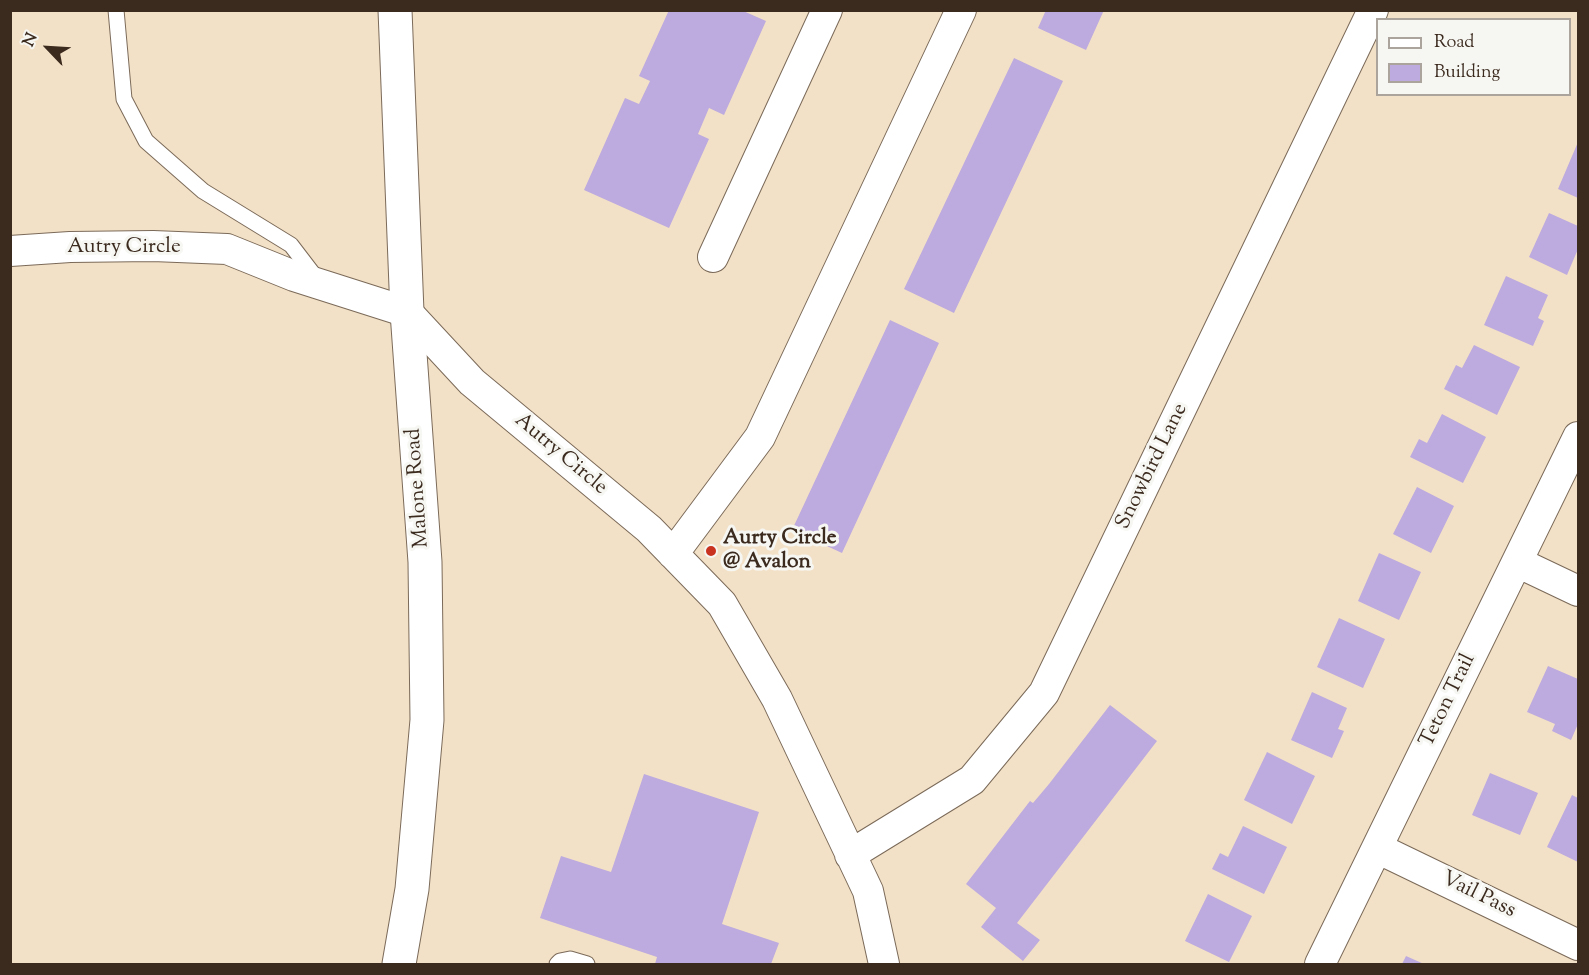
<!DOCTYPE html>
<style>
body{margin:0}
#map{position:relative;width:1589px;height:975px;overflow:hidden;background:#f3e1c7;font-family:"Sorts Mill Goudy",serif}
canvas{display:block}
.frame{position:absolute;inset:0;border:12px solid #3b2a1e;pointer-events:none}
.legend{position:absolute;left:1376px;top:18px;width:195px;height:78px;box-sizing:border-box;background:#f6f6f2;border:2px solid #aba49d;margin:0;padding:8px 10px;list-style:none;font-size:18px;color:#3b2a1e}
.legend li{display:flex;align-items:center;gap:12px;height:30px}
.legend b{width:30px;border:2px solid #aba49d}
.north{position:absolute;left:18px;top:18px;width:60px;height:60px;-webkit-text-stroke:4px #f6f6f2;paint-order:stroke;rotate:295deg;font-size:16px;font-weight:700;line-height:24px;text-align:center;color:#3b2a1e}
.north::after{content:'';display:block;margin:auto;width:21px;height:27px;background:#3b2a1e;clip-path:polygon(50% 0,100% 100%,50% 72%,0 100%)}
</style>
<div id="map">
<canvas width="1589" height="975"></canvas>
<div class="frame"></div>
<ul class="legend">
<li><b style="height:8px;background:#fff"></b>Road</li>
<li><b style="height:16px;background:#bdaade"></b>Building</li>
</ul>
<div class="north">N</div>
</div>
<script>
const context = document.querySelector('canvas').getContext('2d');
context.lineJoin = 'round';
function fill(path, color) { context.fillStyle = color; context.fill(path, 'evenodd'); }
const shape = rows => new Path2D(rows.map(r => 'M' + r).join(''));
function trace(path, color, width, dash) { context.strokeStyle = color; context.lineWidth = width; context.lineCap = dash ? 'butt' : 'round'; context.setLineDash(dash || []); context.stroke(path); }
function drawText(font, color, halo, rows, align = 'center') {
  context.font = font + ' "Sorts Mill Goudy",serif'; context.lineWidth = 6; context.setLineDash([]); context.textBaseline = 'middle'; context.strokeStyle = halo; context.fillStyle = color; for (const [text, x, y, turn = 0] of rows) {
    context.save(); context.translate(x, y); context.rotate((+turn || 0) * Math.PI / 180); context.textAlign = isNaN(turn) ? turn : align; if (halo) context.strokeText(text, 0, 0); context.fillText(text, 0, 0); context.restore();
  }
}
const building = shape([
 [669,10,741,10,766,21,724,115,709,108,698,134,709,139,669,228,584,190,625,98,639,104,650,81,639,76],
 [1046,10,1104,10,1086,50,1038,28],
 [1014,58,1063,81,954,313,904,289],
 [1578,142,1578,198,1558,189],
 [1549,213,1578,226,1578,249,1567,275,1529,257],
 [1506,276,1548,295,1538,318,1544,321,1533,346,1484,325],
 [890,320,939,343,842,553,792,530],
 [1474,345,1520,367,1497,415,1444,389,1456,365,1462,368],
 [1442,414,1486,437,1463,483,1410,457,1419,439,1427,443],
 [1417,487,1454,506,1431,553,1393,534],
 [1379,553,1421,572,1399,620,1358,601],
 [1339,618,1385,639,1363,688,1317,667],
 [1548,666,1578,679,1578,724,1571,740,1552,731,1555,724,1527,712],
 [1312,692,1347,708,1338,729,1344,731,1332,758,1291,740],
 [1110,705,1157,741,1017,923,1040,940,1023,961,981,927,996,908,966,884,1030,801,1033,803,1049,784],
 [1267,752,1315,776,1292,824,1244,800],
 [1490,773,1538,793,1520,835,1472,815],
 [644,774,759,812,722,924,779,943,771,964,655,964,657,957,540,918,561,856,611,872],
 [1572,795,1578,798,1578,862,1547,847],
 [1243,826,1287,847,1264,894,1212,869,1220,853,1228,857],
 [1208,894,1252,916,1229,962,1185,941],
 [1406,956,1424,964,1402,964]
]);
const service = shape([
 [116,10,124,99,146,141,203,191,291,245,317,279],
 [557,964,560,961,570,959,587,964]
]);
const minor = shape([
 [10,251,70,247,153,246,227,249,294,276,407,312,472,382,649,529,722,604,777,699,868,891,884,964],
 [713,257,827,10],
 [673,554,760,437,961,10],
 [1517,562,1578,591],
 [1377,848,1578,945],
 [850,855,972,780,1044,693,1373,10],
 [1320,964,1578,437]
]);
const tertiary = shape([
 [395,10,407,312,425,562,427,720,412,889,399,964]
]);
const markers = [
 [711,551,6,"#c8321e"]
];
const streetNames = [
 ["Autry Circle",124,248],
 ["Autry Circle",560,455,40],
 ["Snowbird Lane",1153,467,-64],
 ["Malone Road",419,488,-94],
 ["Teton Trail",1449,701,-64],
 ["Vail Pass",1478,896,26]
];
const poiNames = [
 ["Aurty Circle",723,539],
 ["@ Avalon",723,563]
];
fill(building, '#bdaade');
trace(service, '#7b6a59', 17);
trace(minor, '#7b6a59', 32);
trace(tertiary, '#7b6a59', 35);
trace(service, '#fff', 15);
trace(minor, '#fff', 30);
trace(tertiary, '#fff', 33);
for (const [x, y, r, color] of markers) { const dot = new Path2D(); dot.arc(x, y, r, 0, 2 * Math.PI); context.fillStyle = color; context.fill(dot); trace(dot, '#f6f6f2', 2); }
drawText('21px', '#3b2a1e', '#f6f6f2', streetNames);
drawText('bold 21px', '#3b2a1e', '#f6f6f2', poiNames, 'left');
</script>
